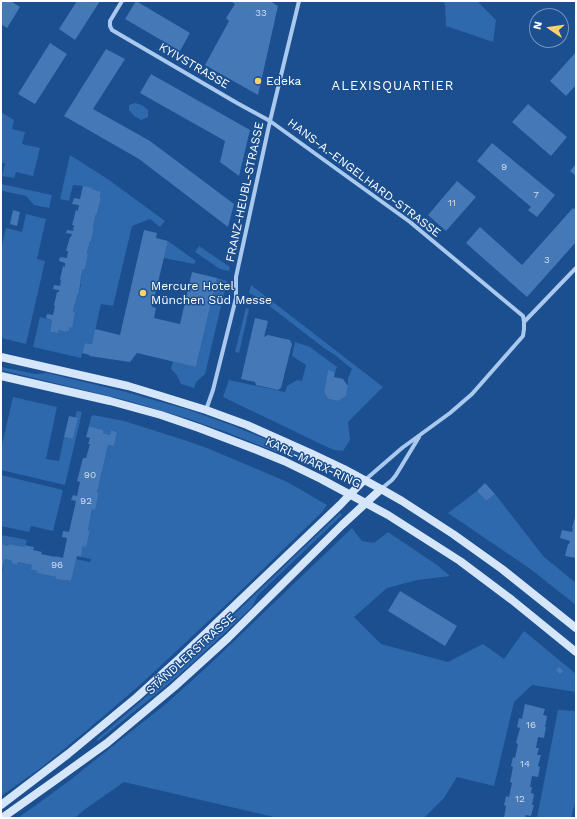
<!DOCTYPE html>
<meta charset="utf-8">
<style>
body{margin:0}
#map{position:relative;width:577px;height:819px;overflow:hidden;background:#1b4f8f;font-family:"Work Sans",sans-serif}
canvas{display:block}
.frame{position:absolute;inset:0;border:2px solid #fff;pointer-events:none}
.north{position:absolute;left:529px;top:8px;width:40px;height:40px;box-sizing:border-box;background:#1b4f8f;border:1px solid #7695bc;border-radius:50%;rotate:283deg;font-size:11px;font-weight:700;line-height:16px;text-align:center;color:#fff}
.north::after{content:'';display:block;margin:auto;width:14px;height:18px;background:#ffd166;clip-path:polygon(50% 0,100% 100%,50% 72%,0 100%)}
</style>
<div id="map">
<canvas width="577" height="819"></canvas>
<div class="frame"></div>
<div class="north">N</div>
</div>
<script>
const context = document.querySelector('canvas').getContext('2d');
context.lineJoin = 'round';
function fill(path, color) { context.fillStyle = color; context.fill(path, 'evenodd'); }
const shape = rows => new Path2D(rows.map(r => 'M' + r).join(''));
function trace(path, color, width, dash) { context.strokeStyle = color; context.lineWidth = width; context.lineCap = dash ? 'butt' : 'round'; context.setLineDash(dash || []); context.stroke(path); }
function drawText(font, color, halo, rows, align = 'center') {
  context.font = font + ' "Work Sans",sans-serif'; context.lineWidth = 3; context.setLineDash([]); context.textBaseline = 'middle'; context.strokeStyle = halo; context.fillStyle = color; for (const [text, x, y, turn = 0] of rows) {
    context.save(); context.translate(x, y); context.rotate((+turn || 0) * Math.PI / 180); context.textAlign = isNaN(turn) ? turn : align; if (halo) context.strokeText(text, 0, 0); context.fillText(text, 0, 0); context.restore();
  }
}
const green = shape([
 [443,1,477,1,496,20,493,42,446,26,445,5],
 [135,103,142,105,148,110,148,117,141,120,134,116,129,110,129,105],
 [1,112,14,120,12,129,25,132,22,144,40,148,33,176,16,172,14,178,2,176,5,164,1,162],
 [70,155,109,180,165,221,160,227,150,219,132,226,113,306,101,304,92,344,85,343,81,358,33,347,40,317,52,320,50,332,57,333,58,330,66,332,66,331,69,331,70,327,71,328,75,312,73,312,75,303,78,293,79,293,81,284,80,284,83,269,85,269,88,254,87,253,90,241,91,241,94,228,93,227,96,214,97,214,101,199,100,199,101,193,98,192,98,191,83,186,73,185,69,201,60,199],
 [1,184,52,195,49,208,34,205,26,196,3,191,1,189],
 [26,214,46,219,37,259,45,261,26,344,1,338,1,249,6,228,22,232],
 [168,241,196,261,194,264,164,258],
 [199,246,230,267,229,271,220,269,195,252],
 [217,278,227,281,205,374,196,382,194,388,181,384,177,375,171,369,173,361,196,367],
 [251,285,383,387,348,422,350,440,343,451,334,450,325,446,223,397,229,380,285,392,287,386,297,380,302,381,306,365,292,356,295,342,310,347,337,367,335,372,328,371,324,392,328,399,338,401,346,395,348,386,348,378,352,369,335,355,324,348,263,301,249,293],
 [246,308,249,309,239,353,235,352],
 [1,367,35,374,47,373,126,392,189,410,231,425,282,446,337,472,335,475,294,455,279,453,226,432,186,418,125,400,1,370],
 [13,397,57,407,46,459,59,461,64,437,73,439,78,418,75,417,77,411,82,412,65,485,1,470,1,449],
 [93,415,124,421,184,440,207,448,285,481,296,487,327,505,322,512,229,602,141,684,86,731,42,767,1,796,1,576,5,559,12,561,11,563,17,565,18,562,32,565,38,571,38,573,56,577,56,579,71,581,76,559,90,562,91,559,81,557,83,546,86,546,90,531,88,530,92,509,95,509,99,494,97,493,108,445,114,446,117,432,111,430,110,435,103,433,103,430,89,426,91,417],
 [1,475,63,490,53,531,31,526,29,532,1,526],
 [477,491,486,501,495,494,544,557,576,583,576,605,529,568,448,513],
 [340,513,342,515,258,595,252,607,215,642,178,676,98,741,97,739,169,677],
 [352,528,362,541,374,543,388,532,437,565,450,576,417,580,387,588,354,617,381,644,448,662,483,644,504,659,524,631,576,674,576,692,532,685,514,702,494,786,457,777,444,798,424,818,278,818,124,782,84,810,75,818,18,818,65,784,167,703,208,666],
 [1,535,27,540,25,547,9,544,8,546,1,545,2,540,1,539],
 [558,710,576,711,576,799,571,818,537,818]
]);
const building = shape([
 [1,1,11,1,20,7,7,28,1,24],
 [77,1,100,1,75,40,59,29],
 [136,1,190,33,180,51,125,19],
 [231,1,270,1,278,6,258,95,205,65,229,21,226,18,235,4],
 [50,43,67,54,35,104,18,94],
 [106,49,125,59,93,109,150,141,234,204,228,227,139,159,64,116],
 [576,52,576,85,566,96,550,81],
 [151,74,250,130,239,176,220,162,225,141,140,93],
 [528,104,567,137,551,156,512,122],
 [492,143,555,195,537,217,528,210,531,207,477,161],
 [576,164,576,176,570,171],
 [457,181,476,197,446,231,428,215],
 [83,186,92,188,92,189,101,192,100,199,101,199,97,214,96,214,93,227,94,228,91,241,90,241,87,253,88,254,85,269,83,269,81,277,79,293,78,293,75,303,73,312,75,312,72,328,70,327,69,331,66,331,66,332,58,330,58,333,50,332,52,320,46,318,47,314,53,315,55,306,54,305,57,292,59,292,59,290,53,289,54,285,60,286,61,280,60,279,63,266,65,267,65,263,59,261,60,257,67,258,68,251,66,251,70,237,71,237,72,234,66,233,67,230,73,231,74,225,72,225,76,210,78,211,79,205,72,204,74,198,80,199],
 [573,208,576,210,576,242,527,297,466,243,480,227,522,265],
 [13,210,20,212,17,226,10,224],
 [144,230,157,233,156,238,168,241,152,307,156,308,154,318,180,324,192,272,217,278,196,367,137,353,130,362,89,356,90,355,82,353,85,343,92,344,95,329,120,335],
 [255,318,268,321,264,337,268,335,290,340,292,344,281,388,278,390,256,385,255,382,241,379],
 [328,370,335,372,334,377,343,379,348,386,346,396,338,401,328,399,324,392],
 [69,416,78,418,73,439,64,437],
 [89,426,103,430,103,433,110,435,111,430,117,432,114,446,108,445,97,493,99,493,95,510,92,509,88,530,90,531,86,547,83,546,81,557,77,556,71,581,56,579,56,577,37,573,38,571,31,569,32,565,18,562,17,565,11,563,12,561,5,559,1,573,1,544,8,546,9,544,25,547,25,545,28,546,34,547,33,550,42,552,41,554,55,557,55,556,63,558,67,538,62,537,63,531,69,532,76,501,71,500,73,495,77,496,80,482,77,481,83,458,86,458,90,444,88,444,90,438,86,437],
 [485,483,495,494,486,501,477,491],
 [575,517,576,517,576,558,565,556,568,544,569,544,570,541,560,538,562,530,572,532,573,529,572,528],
 [400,591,457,626,445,646,388,611],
 [559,667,563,671,560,674,556,670],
 [525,704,545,709,543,715,547,716,545,727,546,727,544,738,538,737,536,748,539,748,537,755,541,755,538,766,540,767,538,777,532,776,530,787,532,787,531,793,534,794,532,805,534,805,531,816,526,815,525,818,504,818,506,806,504,805,505,801,506,796,509,797,512,783,510,782,513,767,511,766,513,757,515,758,518,744,516,743,520,728,517,727,519,718,522,719]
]);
const minor = shape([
 [122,1,110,21,110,26,112,30,237,103,270,121,410,222,523,316,524,322,524,329,523,336,472,394,450,413,402,448,365,480],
 [524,322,576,268],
 [206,410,213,390,236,298,236,277,270,121,299,1],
 [381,489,392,480,396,475,419,437]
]);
const secondary = shape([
 [1,357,128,386,161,396,206,410,247,425,312,454,344,469,381,489,402,501,453,534,502,569,576,628],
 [1,376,110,401,161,415,199,428,257,450,284,461,321,479,388,515,460,561,512,600,576,652],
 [1,805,68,754,137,697,180,658,340,505,364,480],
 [2,818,57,779,107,743,174,687,228,638,342,525,381,489]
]);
const markers = [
 [258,81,4,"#ffd166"],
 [143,293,4,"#ffd166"]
];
const numberNames = [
 ["33",261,13],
 ["9",504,167],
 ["7",536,195],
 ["11",452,203],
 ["3",547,260],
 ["90",90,475],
 ["92",86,501],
 ["96",57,565],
 ["16",531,725],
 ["14",525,764],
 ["12",520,799]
];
const streetNames = [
 ["KYIVSTRASSE",194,66,30],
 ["HANS-A.-ENGELHARD-STRASSE",364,178,37],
 ["FRANZ-HEUBL-STRASSE",245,192,-78],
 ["KARL-MARX-RING",313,463,25],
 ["STÄNDLERSTRASSE",191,654,-42]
];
const poiNames = [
 ["Edeka",266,81],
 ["Mercure Hotel",151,286],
 ["München Süd Messe",151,300]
];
const neighbourhoodNames = [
 ["ALEXISQUARTIER",393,86]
];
fill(green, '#2e69ad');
fill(building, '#4478b7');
trace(minor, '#a9c9ee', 4);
trace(secondary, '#d6e6fa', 8);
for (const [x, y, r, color] of markers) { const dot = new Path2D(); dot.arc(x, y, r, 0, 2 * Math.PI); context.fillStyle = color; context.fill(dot); trace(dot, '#1b4f8f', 1.5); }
drawText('10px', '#d0dded', null, numberNames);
drawText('12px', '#fff', '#1b4f8f', streetNames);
drawText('12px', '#fff', '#1b4f8f', poiNames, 'left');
context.letterSpacing = '1px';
drawText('13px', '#fff', '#1b4f8f', neighbourhoodNames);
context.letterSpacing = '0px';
</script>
